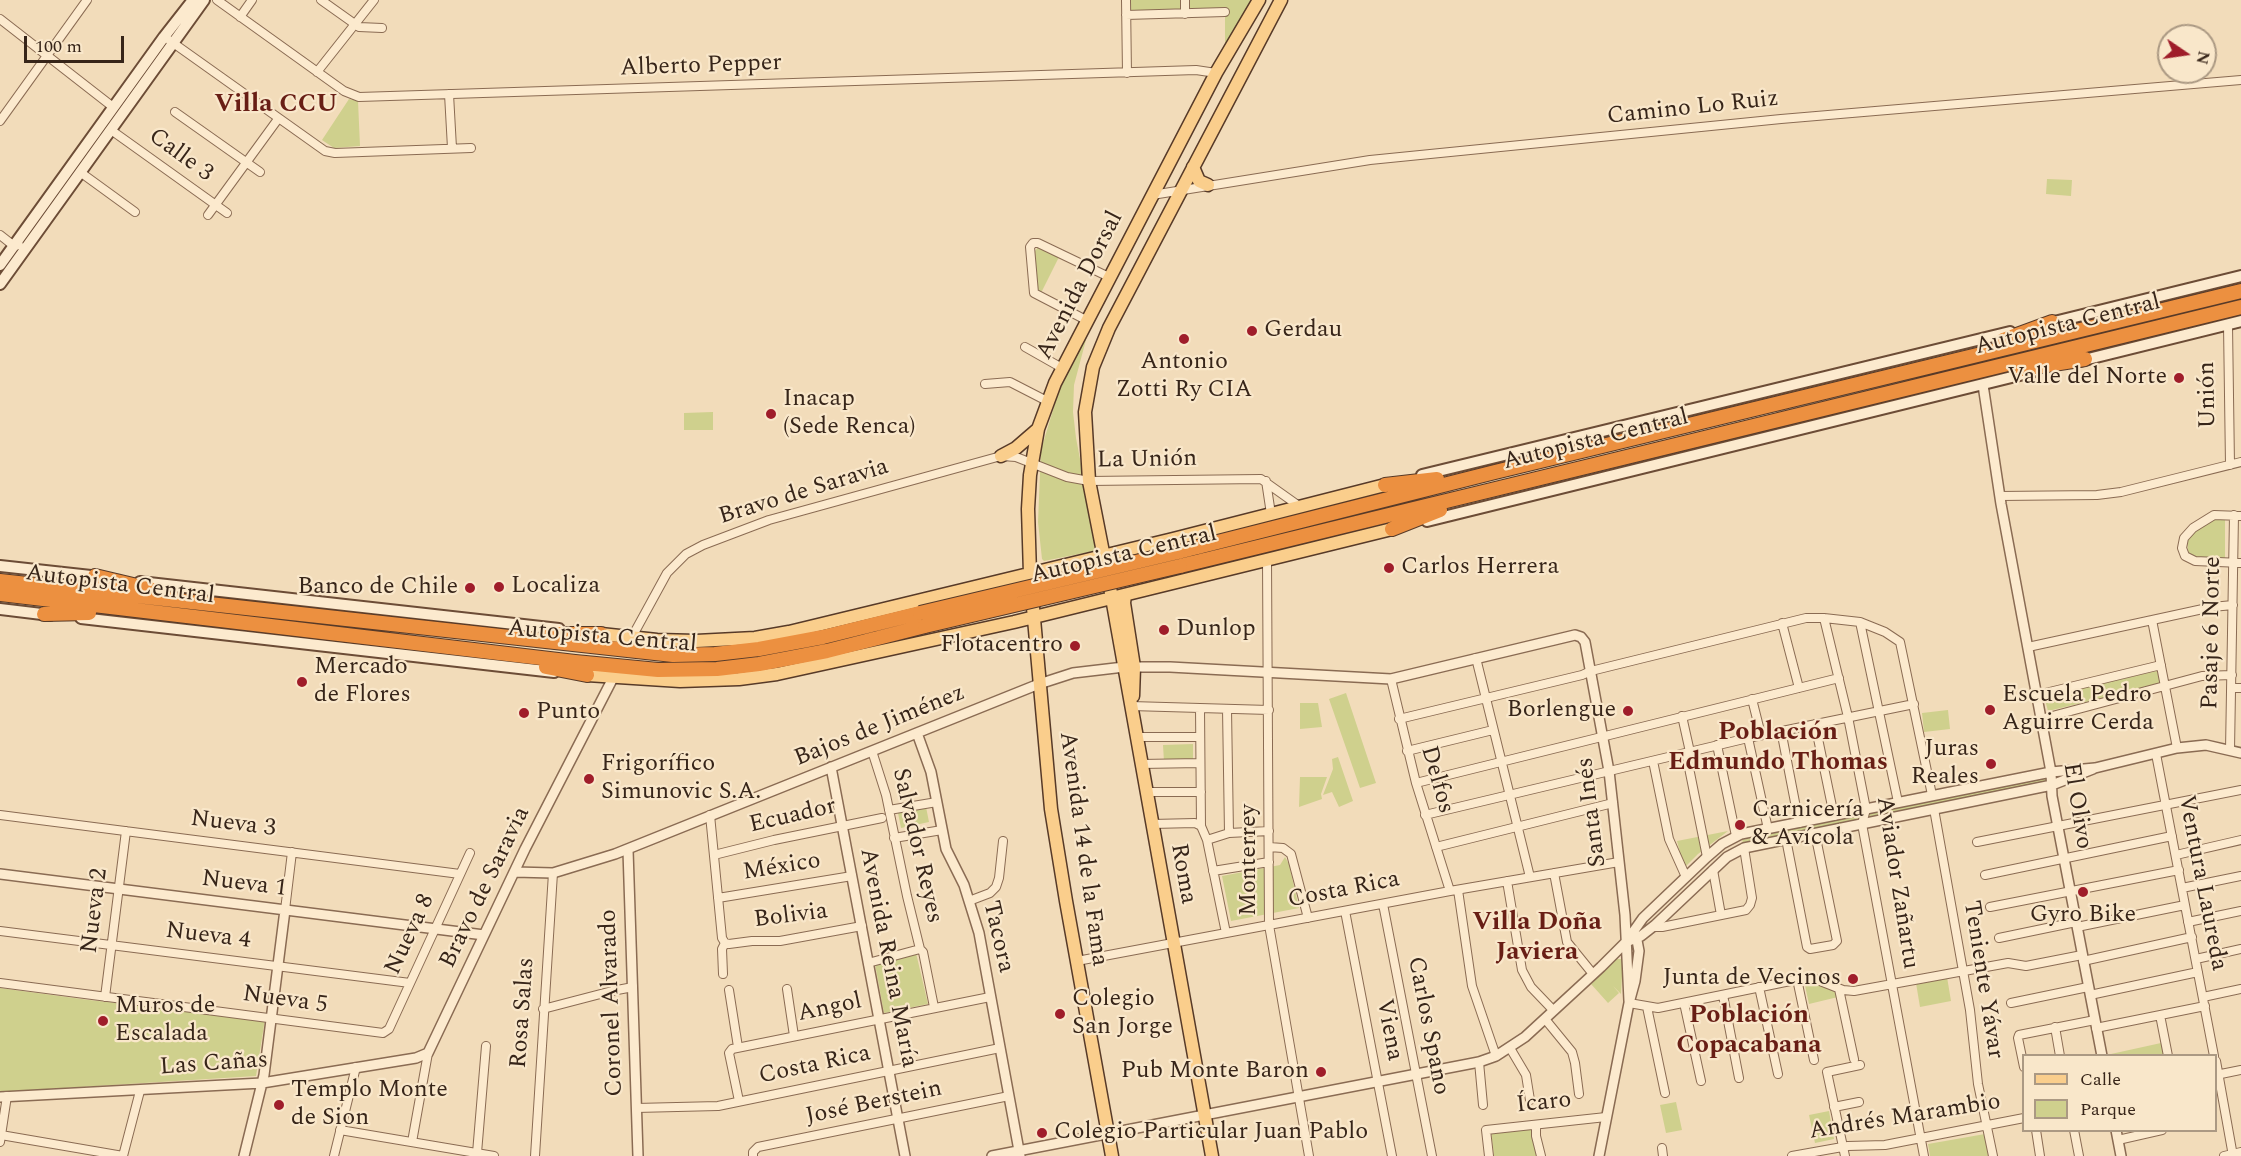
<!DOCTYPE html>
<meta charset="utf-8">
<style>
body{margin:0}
#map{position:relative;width:2241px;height:1156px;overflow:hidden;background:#f2dcba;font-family:Spectral,serif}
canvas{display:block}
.legend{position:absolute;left:2022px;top:1054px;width:195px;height:78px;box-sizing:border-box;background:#f9e7ca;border:2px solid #ab9983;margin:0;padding:8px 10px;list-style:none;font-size:18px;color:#372519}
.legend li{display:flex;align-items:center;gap:12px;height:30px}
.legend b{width:30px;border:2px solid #ab9983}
.north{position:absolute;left:2157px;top:24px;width:60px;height:60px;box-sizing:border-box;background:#f9e7ca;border:2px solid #ab9983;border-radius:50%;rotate:103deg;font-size:16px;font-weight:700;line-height:24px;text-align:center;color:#372519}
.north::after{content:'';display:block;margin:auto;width:21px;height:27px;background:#9f1d2a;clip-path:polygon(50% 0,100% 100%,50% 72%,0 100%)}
.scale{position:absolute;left:24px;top:36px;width:100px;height:27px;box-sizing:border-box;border:3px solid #372519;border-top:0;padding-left:8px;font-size:18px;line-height:21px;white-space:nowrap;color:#372519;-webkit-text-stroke:4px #f9e7ca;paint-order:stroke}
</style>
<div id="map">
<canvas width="2241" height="1156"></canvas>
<ul class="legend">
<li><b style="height:8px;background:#face8c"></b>Calle</li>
<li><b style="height:16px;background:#cfd08d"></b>Parque</li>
</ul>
<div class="north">N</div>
<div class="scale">100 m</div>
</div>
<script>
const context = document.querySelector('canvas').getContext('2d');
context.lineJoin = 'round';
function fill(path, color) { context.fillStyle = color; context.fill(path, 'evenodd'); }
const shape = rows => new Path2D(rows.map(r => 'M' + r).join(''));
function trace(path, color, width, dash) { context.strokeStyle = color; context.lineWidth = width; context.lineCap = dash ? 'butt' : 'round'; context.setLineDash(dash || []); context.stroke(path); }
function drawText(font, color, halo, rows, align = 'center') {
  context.font = font + ' Spectral,serif'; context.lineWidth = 4.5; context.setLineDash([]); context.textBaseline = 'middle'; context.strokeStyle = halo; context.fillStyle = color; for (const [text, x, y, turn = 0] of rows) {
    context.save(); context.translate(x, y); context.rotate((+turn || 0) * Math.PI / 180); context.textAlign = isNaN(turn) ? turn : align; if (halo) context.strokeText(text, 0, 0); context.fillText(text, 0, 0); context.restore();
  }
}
const green = shape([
 [1129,0,1253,0,1225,45,1225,9,1128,11],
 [349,99,358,101,360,146,334,148,322,140],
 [2047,179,2072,180,2071,196,2046,194],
 [1038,247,1059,257,1041,293,1037,289,1035,251],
 [1087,336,1074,385,1073,412,1076,438,1097,548,1094,551,1044,561,1042,559,1038,522,1041,450,1060,387],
 [713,412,713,430,684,430,684,413],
 [2213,517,2225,518,2225,560,2192,558,2188,552,2187,539,2194,529],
 [2157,671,2161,684,2048,711,2044,696],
 [1346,693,1376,783,1360,788,1329,699],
 [1300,703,1318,703,1322,727,1300,729],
 [1948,710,1950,729,1924,732,1922,713],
 [1193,744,1193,761,1164,762,1163,745],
 [1338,757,1353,801,1339,807,1332,792,1323,795,1333,769,1332,759],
 [2047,776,2047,782,1744,845,1742,840],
 [1300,777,1327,777,1321,794,1322,799,1299,807],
 [926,807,929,822,901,828,898,813],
 [1728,831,1698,854,1684,868,1677,841],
 [1285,857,1289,864,1299,908,1231,921,1222,876,1280,865],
 [916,953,928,1004,884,1013,875,964],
 [1617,959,1623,959,1621,994,1613,986,1619,993,1608,1003,1591,984],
 [1947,977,1951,1001,1920,1007,1916,983],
 [1804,981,1808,981,1836,992,1838,997,1809,1004],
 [0,988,89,1000,265,1019,256,1076,0,1092],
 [2161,1043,2164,1055,2111,1055,2111,1054],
 [1676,1102,1682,1130,1666,1133,1660,1105],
 [1829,1111,1834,1139,1815,1143,1809,1115],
 [1533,1126,1536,1156,1494,1156,1491,1132],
 [1985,1134,1988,1156,1930,1156,1928,1144]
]);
const minor = shape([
 [217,0,344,91,359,97,1196,70,1216,73],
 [321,0,359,27,382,28],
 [1126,0,1127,73],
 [1185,14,1185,0],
 [1126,15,1225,12],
 [240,17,252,0],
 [0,19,113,107],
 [169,40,325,151,335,153,471,148],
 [317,72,374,0],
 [449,94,452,148],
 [175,112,260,172],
 [0,121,87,0],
 [111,130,227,213],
 [80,172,135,212],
 [1152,195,1370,160,1781,119,2241,80],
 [208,215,278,119],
 [0,235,14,246,19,245],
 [1086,320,1034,293,1030,247,1033,243,1038,243,1109,277],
 [2228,325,2230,465],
 [1025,347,1062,368],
 [985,384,1010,382,1047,401],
 [1266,481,1271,514],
 [2000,496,2097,495,2121,492,2241,462],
 [2241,516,2214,515,2193,528,2184,538,2182,548,2185,556,2195,561,2241,563],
 [1267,560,1269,925,1309,1156],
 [1824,618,1848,717,1866,809,1862,824,1924,1156],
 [2152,620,2177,748],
 [1860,622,1898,802],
 [1782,623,1799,688],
 [632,637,667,573,686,554,703,545,769,520,1001,456,1016,457,1067,477,1089,481,1261,479,1299,506],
 [2028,647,2212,607,2233,605],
 [1476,658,1530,877],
 [1391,679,1416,783,1450,891],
 [2232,688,2241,688],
 [2037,695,2161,665],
 [1752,699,1761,735],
 [1131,706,1269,710],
 [1200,708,1201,826],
 [1227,709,1229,833],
 [1682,716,1690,752],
 [1399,719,1582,675,1591,671,1806,618,1824,618,1860,622,1885,632,1900,642,1932,795],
 [2041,719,2202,676,2232,675],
 [1815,724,1834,816],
 [1781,730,1799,823],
 [1136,737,1200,737],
 [1748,738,1768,829],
 [1717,745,1736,836],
 [2230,750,2234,515],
 [872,751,886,795,907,896,920,949,923,952,934,1007],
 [1407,751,1493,730],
 [1686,753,1707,857],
 [2156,754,2214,1056],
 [1653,761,1669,839,1686,877],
 [1141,764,1200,763],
 [1416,783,1839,678],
 [1146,792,1201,792],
 [1934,809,1970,1010,1978,1084,1993,1156],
 [889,810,937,802],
 [0,815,460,874],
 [710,815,722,938,725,943],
 [1425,815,1748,738,1914,704],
 [1152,824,1195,823,1201,826,1207,840,1226,933],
 [894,838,942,830],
 [1786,839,1807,947,1810,949,1833,945,1837,941,1815,833],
 [1207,840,1229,833,1269,831],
 [1977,842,2241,790],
 [1269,847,1283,848,1291,854,1308,918],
 [1436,847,1613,803],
 [714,855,774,840,882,818],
 [2176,855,2241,840],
 [1713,870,1721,915],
 [1213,871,1269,862],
 [1554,873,1567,942,1593,974],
 [1985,875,2172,836],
 [1507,881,1522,970,1531,987,1553,1010],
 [2182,888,2241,876],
 [1458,890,1472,986,1496,1056],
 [718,898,852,876],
 [969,901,990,893,996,887,999,878,1003,841],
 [1383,904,1432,1156],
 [1990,907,2179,870],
 [285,910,292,852],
 [1345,911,1392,1156],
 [2188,922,2241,911],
 [1653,927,1662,927,1746,910,1750,905,1752,898,1744,848],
 [2077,927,2185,905],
 [0,931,410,983],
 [1999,938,2076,922],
 [725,943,729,944,752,941,780,941,862,926],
 [2196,959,2241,949],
 [1077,961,1450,891,1619,862],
 [2083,961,2192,937],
 [868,963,920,949],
 [723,974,722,949,725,943],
 [1797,979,1814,1060],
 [0,983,383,1033,389,1029,470,853],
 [1759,987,1778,1074],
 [787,989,794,1036],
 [1839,989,1854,1059],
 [729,990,738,1047],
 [1723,995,1739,1078],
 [2090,995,2198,972],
 [105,997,126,831],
 [2203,997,2241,989],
 [1629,1003,1658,1008,1805,978,1815,979,1843,990,1854,991,2008,963,2026,966,2082,955],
 [1684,1003,1701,1081],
 [2011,1003,2088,987],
 [1647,1007,1665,1093],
 [543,1009,612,991,633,987],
 [2160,1015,2168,1056],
 [1545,1019,1572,1052,1575,1063,1579,1094],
 [2055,1027,2060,1056],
 [2096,1028,2205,1006],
 [1510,1048,1526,1075,1530,1100],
 [2216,1061,2233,1156],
 [1479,1062,1483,1105],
 [2024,1067,2018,1038,2019,1035,2095,1020],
 [2216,1075,2241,1070],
 [739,1101,729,1053,732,1049,990,997],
 [1834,1107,1859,1102],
 [636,1108,718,1106,1000,1048],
 [1536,1125,1536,1136,1541,1156],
 [340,1130,494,1156],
 [2036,1130,2040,1156],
 [2074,1130,2079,1156],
 [1,1135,123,1156],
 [2118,1140,2162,1130],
 [0,1142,7,1096],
 [412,1142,428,1053],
 [1662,1148,1663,1156],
 [477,1153,486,1046],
 [123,1156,140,1091],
 [334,1156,356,1067],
 [535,1156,553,873],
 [753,1156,753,1152,758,1147,1009,1096],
 [1489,1156,1486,1130,1606,1117],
 [1792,1156,1848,1146,1885,1145,2024,1118],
 [1845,1156,1827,1072,1860,1065],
 [2224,1156,2241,1152]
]);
const tertiary = shape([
 [1983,385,2001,504,2051,772,2052,796,2102,1056],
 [917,733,931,772,946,849,964,885,979,933,1020,1156],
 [831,767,905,1156],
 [628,850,638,1156],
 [515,872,553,873,615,854,1039,684,1073,673,1124,667,1170,667,1391,679,1575,635,1581,637,1585,642,1609,771,1625,915,1629,1001],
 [0,874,484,935],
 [1626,942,1641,936,1655,925,1727,857,1744,848,2052,785,2093,769],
 [0,1097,262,1083,416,1058,428,1053,525,849,613,678],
 [2116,1130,2121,1156],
 [244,1156,264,1075,285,910],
 [992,1156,1479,1062,1496,1056,1525,1037,1601,967,1626,942,1643,918,1707,857,1722,844,1741,834,2051,772,2095,768,2177,748,2206,745,2241,753],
 [1599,1156,1629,1003,1635,981,1639,951,1636,935]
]);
const secondary = shape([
 [0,265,164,37,193,0],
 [0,284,204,0],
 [2046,324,2241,276],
 [2080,361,2241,321],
 [1422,475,2010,332],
 [1427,521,2032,372],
 [0,566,100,577],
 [140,582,559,629],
 [0,609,50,615],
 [81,618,554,672]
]);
const primary = shape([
 [1193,167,1199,181,1208,185],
 [1001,456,1016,448,1038,429],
 [1125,595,1124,603,1134,667,1133,696],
 [601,634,657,640,696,641,755,638,789,632,1173,539,1385,485],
 [587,675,680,681,739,679,777,674,1014,622,1392,529],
 [1112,1156,1066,901,1051,809,1030,574,1028,509,1030,475,1038,429,1055,383,1216,73,1259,0],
 [1212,1156,1112,598,1089,481,1085,412,1093,367,1109,328,1281,0]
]);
const motorway = shape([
 [2003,340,2052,322],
 [2022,369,2085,359],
 [1385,485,1437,479],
 [1392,529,1440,510],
 [1178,552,1495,472,2241,291],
 [1180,566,2241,307],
 [95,576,150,589],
 [0,581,673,655,715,654,759,649,823,637,920,613],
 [0,594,575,662,658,670,717,669,759,664,827,651,925,626],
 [44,614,89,613],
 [547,634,601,634],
 [546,667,587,675]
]);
const motorwayBridge = shape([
 [920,613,1178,552],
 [925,626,1180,566]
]);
const markers = [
 [1252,331,6,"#9f1d2a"],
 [1184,339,6,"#9f1d2a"],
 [2179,378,6,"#9f1d2a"],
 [771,414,6,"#9f1d2a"],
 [1389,568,6,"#9f1d2a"],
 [499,587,6,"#9f1d2a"],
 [470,588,6,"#9f1d2a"],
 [1164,630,6,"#9f1d2a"],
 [1075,646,6,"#9f1d2a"],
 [302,682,6,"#9f1d2a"],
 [1990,710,6,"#9f1d2a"],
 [1628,711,6,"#9f1d2a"],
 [524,713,6,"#9f1d2a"],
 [1991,764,6,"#9f1d2a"],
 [589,779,6,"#9f1d2a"],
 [1740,825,6,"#9f1d2a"],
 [2083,892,6,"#9f1d2a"],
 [1853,979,6,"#9f1d2a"],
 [1060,1014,6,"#9f1d2a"],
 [103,1021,6,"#9f1d2a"],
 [1321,1072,6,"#9f1d2a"],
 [279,1105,6,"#9f1d2a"],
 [1042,1133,6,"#9f1d2a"]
];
const streetNames = [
 ["Alberto Pepper",701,67,-2],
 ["Camino Lo Ruiz",1693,109,-6],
 ["Calle 3",180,156,36],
 ["Avenida Dorsal",1081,286,-63],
 ["Autopista Central",2068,326,-14],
 ["Unión",2209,395,-91],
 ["Autopista Central",1596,441,-14],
 ["La Unión",1147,461,-1],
 ["Bravo de Saravia",804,493,-17],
 ["Autopista Central",1124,556,-13],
 ["Autopista Central",120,586,7],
 ["Pasaje 6 Norte",2213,633,-89],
 ["Autopista Central",602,638,5],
 ["Bajos de Jiménez",880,727,-22],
 ["Delfos",1436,780,74],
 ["El Olivo",2076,806,81],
 ["Santa Inés",1593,812,-97],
 ["Ecuador",793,817,-13],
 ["Nueva 3",233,825,7],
 ["Salvador Reyes",916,846,77],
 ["Avenida 14 de la Fama",1082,849,82],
 ["Monterrey",1250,860,-90],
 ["México",782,868,-9],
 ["Roma",1182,874,80],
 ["Aviador Zañartu",1896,883,81],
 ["Ventura Laureda",2201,883,79],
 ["Nueva 1",244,885,7],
 ["Bravo de Saravia",486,888,-64],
 ["Costa Rica",1344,891,-11],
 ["Nueva 2",96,911,-83],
 ["Bolivia",791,917,-7],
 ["Nueva 8",411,935,-65],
 ["Nueva 4",208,937,7],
 ["Tacora",997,937,77],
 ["Avenida Reina María",887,958,79],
 ["Teniente Yávar",1982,980,81],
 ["Nueva 5",285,1001,8],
 ["Coronel Alvarado",613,1003,-92],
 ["Angol",830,1009,-12],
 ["Rosa Salas",524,1013,-86],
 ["Carlos Spano",1427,1026,79],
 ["Viena",1388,1030,79],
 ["Las Cañas",214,1065,-4],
 ["Costa Rica",815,1066,-12],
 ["José Berstein",874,1104,-12],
 ["Ícaro",1544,1104,-6],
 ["Andrés Marambio",1905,1118,-9]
];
const poiNames = [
 ["Gerdau",1264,331],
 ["Antonio",1184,363,"center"],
 ["Zotti Ry CIA",1184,391,"center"],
 ["Valle del Norte",2167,378,"right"],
 ["Inacap",783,400],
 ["(Sede Renca)",783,428],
 ["Carlos Herrera",1401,568],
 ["Localiza",511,587],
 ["Banco de Chile",458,588,"right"],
 ["Dunlop",1176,630],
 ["Flotacentro",1063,646,"right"],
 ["Mercado",314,668],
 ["de Flores",314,696],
 ["Escuela Pedro",2002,696],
 ["Aguirre Cerda",2002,724],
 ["Borlengue",1616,711,"right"],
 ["Punto",536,713],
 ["Juras",1979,750,"right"],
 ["Reales",1979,778,"right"],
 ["Frigorífico",601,765],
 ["Simunovic S.A.",601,793],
 ["Carnicería",1752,811],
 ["& Avícola",1752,839],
 ["Gyro Bike",2083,916,"center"],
 ["Junta de Vecinos",1841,979,"right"],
 ["Colegio",1072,1000],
 ["San Jorge",1072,1028],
 ["Muros de",115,1007],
 ["Escalada",115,1035],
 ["Pub Monte Baron",1309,1072,"right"],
 ["Templo Monte",291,1091],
 ["de Sion",291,1119],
 ["Colegio Particular Juan Pablo",1054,1133]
];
const neighbourhoodNames = [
 ["Villa CCU",276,106],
 ["Población",1778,734],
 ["Edmundo Thomas",1778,764],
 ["Villa Doña",1537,924],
 ["Javiera",1537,954],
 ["Población",1749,1017],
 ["Copacabana",1749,1047]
];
fill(green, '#cfd08d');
trace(minor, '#8a6b53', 10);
trace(tertiary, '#8a6b53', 12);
trace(secondary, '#6c4c36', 14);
trace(primary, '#573a28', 15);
trace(motorway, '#573a28', 16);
trace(minor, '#fceace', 8);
trace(tertiary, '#fceace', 9);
trace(secondary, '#fceace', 10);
trace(primary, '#face8c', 12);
trace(motorway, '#ec9040', 14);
trace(motorwayBridge, '#573a28', 16, []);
trace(motorwayBridge, '#ec9040', 14);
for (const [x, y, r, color] of markers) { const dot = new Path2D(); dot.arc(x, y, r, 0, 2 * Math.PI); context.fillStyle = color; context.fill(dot); trace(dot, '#f9e7ca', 2); }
drawText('24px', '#372519', '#f9e7ca', streetNames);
drawText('24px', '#372519', '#f9e7ca', poiNames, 'left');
drawText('bold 26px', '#681e15', '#f9e7ca', neighbourhoodNames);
</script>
